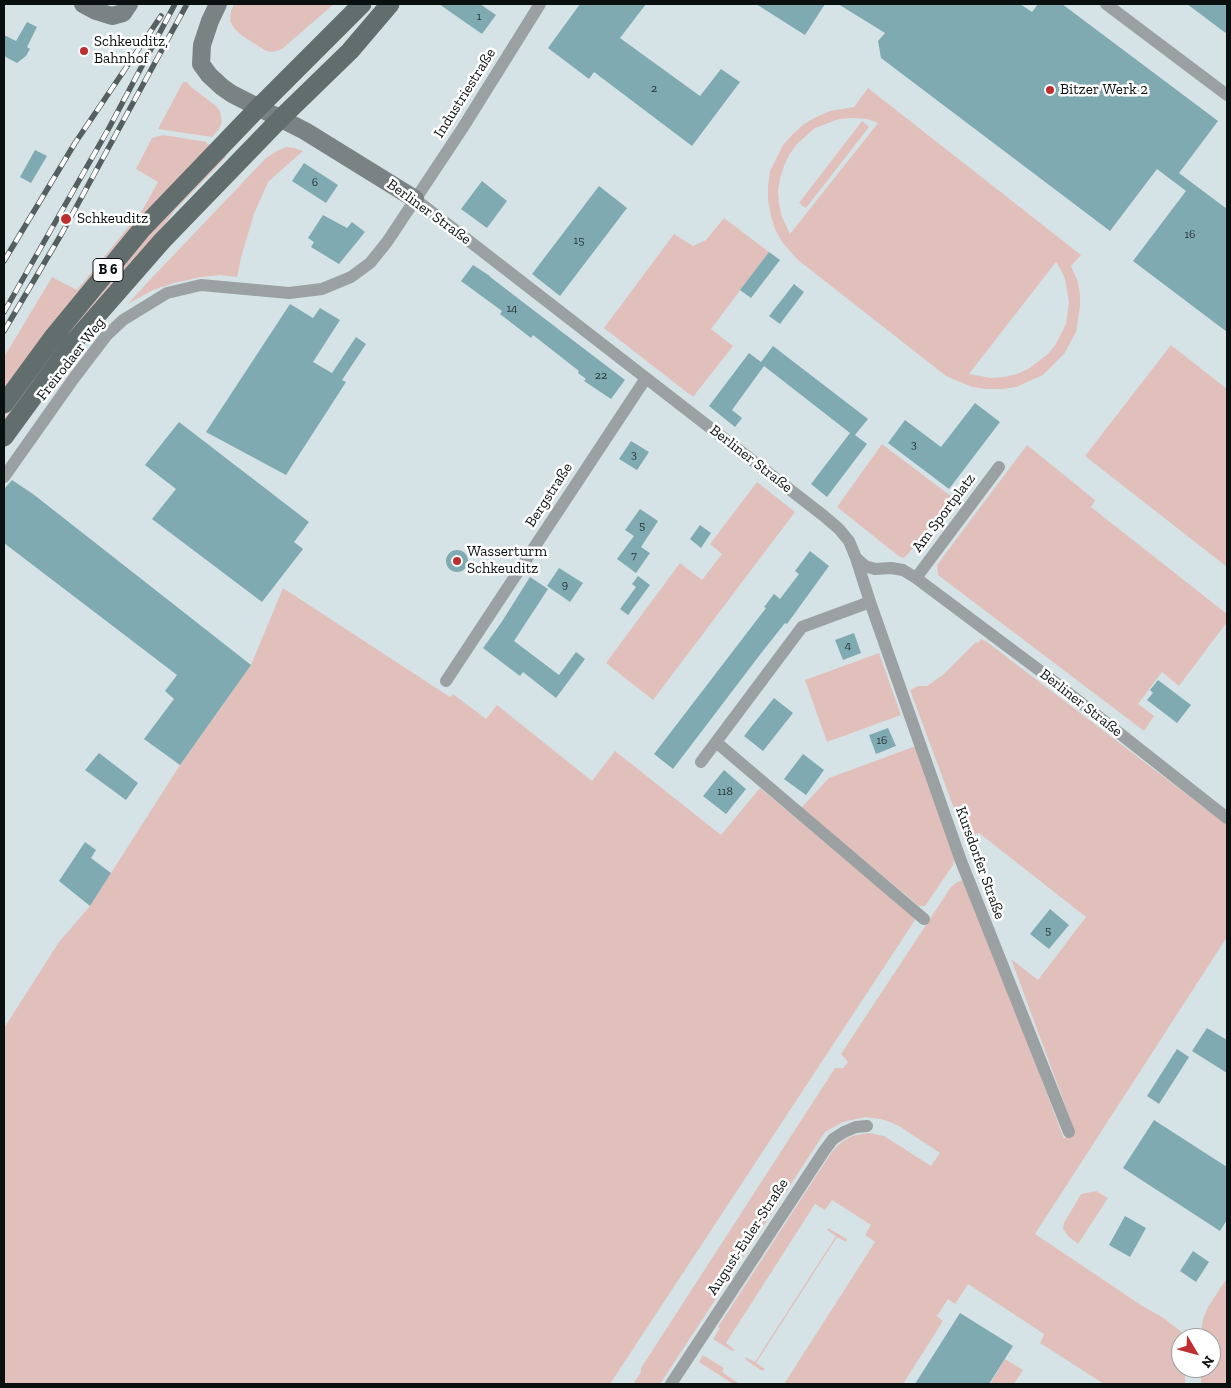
<!DOCTYPE html>
<meta charset="utf-8">
<style>
body{margin:0}
#map{position:relative;width:1231px;height:1388px;overflow:hidden;background:#d5e3e6;font-family:"Zilla Slab",serif}
canvas{display:block}
.frame{position:absolute;inset:0;border:5px solid #0a0f10;pointer-events:none}
.north{position:absolute;left:1171px;top:1328px;width:50px;height:50px;box-sizing:border-box;background:#fff;border:1px solid #9d9f9f;border-radius:50%;rotate:127deg;font-size:14px;font-weight:700;line-height:20px;text-align:center;color:#0a0f10}
.north::after{content:'';display:block;margin:auto;width:18px;height:22px;background:#be2f31;clip-path:polygon(50% 0,100% 100%,50% 72%,0 100%)}
</style>
<div id="map">
<canvas width="1231" height="1388"></canvas>
<div class="frame"></div>
<div class="north">N</div>
</div>
<script>
const context = document.querySelector('canvas').getContext('2d');
context.lineJoin = 'round';
function fill(path, color) { context.fillStyle = color; context.fill(path, 'evenodd'); }
const shape = rows => new Path2D(rows.map(r => 'M' + r).join(''));
function trace(path, color, width, dash) { context.strokeStyle = color; context.lineWidth = width; context.lineCap = dash ? 'butt' : 'round'; context.setLineDash(dash || []); context.stroke(path); }
function drawText(font, color, halo, rows, align = 'center') {
  context.font = font + ' "Zilla Slab",serif'; context.lineWidth = 5; context.setLineDash([]); context.textBaseline = 'middle'; context.strokeStyle = halo; context.fillStyle = color; for (const [text, x, y, turn = 0] of rows) {
    context.save(); context.translate(x, y); context.rotate((+turn || 0) * Math.PI / 180); context.textAlign = isNaN(turn) ? turn : align; if (halo) context.strokeText(text, 0, 0); context.fillText(text, 0, 0); context.restore();
  }
}
const green = shape([
 [234,4,334,4,282,49,273,52,266,51,241,35,234,28,230,21,231,11],
 [183,82,187,82,191,87,216,106,220,111,222,122,219,129,212,137,158,129],
 [868,88,1081,255,1071,266,1078,282,1080,295,1080,307,1076,332,1064,354,1043,375,1016,387,1003,389,986,389,972,387,946,376,798,260,782,242,775,229,771,216,768,200,768,186,770,171,783,145,793,134,804,124,816,117,830,111,854,107],
 [853,118,867,119,878,123,790,234,782,217,779,204,778,191,780,179,784,166,789,155,797,144,815,128,839,119],
 [1056,262,1061,270,1065,279,1069,302,1066,324,1056,344,1048,354,1028,369,1017,374,1004,377,992,378,969,374],
 [862,121,869,127,806,208,799,203],
 [163,135,207,142,206,143,208,144,209,144,212,146,4,394,4,357,52,277,77,290,143,209,158,182,136,169,152,138],
 [286,147,294,148,303,151,268,182,254,214,242,254,237,277,220,275,201,277,174,283,153,290,128,304,145,285,266,158,277,151],
 [223,154,226,157,175,210,154,239,4,425,4,419,28,384,131,253],
 [724,218,769,252,711,329,733,346,693,397,604,328,674,234,693,246,706,240],
 [1171,345,1227,389,1227,567,1085,456],
 [882,444,952,497,915,546,904,558,900,557,837,507],
 [1027,445,1095,500,1091,507,1227,614,1227,622,1179,686,1162,672,1138,704,1154,716,1144,731,938,575,937,565],
 [757,482,795,512,653,700,606,663,680,563,702,580,722,554,710,544],
 [283,588,450,697,453,694,486,719,497,705,592,781,615,751,721,835,760,788,912,915,915,920,610,1384,4,1384,4,1028,59,942,90,906,180,765,251,665],
 [981,639,987,642,1227,825,1227,937,1035,1234,1144,1307,1162,1317,1183,1333,1183,1338,1181,1338,1181,1368,1185,1368,1185,1384,1104,1384,1040,1343,1044,1334,968,1284,955,1304,948,1299,937,1316,943,1321,903,1384,784,1384,875,1242,865,1235,871,1225,832,1200,825,1210,815,1204,726,1343,735,1350,732,1351,713,1339,720,1328,718,1327,829,1156,836,1147,843,1141,852,1136,862,1134,869,1133,884,1136,931,1166,940,1153,899,1126,890,1122,881,1119,865,1117,843,1122,825,1132,660,1384,633,1384,641,1372,641,1368,835,1068,843,1068,848,1062,841,1054,951,887,957,882,966,879,1064,1139,1071,1131,1074,1129,1011,959,1038,980,1086,917,979,833,965,838,910,690,918,686,927,686,943,675,976,642,978,643],
 [879,653,901,715,827,742,805,680],
 [916,746,955,855,953,865,925,906,919,906,801,808,829,778],
 [1096,1191,1108,1198,1078,1244,1068,1236,1063,1229,1064,1223,1081,1194],
 [828,1228,847,1239,846,1242,837,1237,756,1363,765,1369,762,1371,746,1360,745,1357,755,1362,836,1236,827,1230],
 [1227,1278,1227,1384,1201,1384,1201,1368,1211,1368,1211,1338,1200,1338,1203,1319,1208,1307],
 [703,1355,724,1368,722,1372,740,1384,733,1384,699,1362],
 [1005,1359,1023,1370,1014,1384,990,1384]
]);
const building = shape([
 [439,4,480,4,496,15,482,34],
 [580,4,646,4,620,38,700,96,721,69,740,82,692,146,594,72,589,79,548,48],
 [756,4,825,4,805,35],
 [838,4,1020,4,1032,12,1038,4,1062,4,1218,121,1179,173,1227,209,1227,332,1133,261,1186,191,1157,169,1110,231,881,58,878,41,885,33],
 [1187,4,1227,4,1227,34],
 [27,22,37,27,27,47,30,49,26,56,17,63,4,56,4,35,16,41],
 [35,150,47,156,31,183,20,177],
 [304,163,338,185,326,203,292,181],
 [482,181,507,201,487,228,461,209],
 [599,186,627,208,560,296,532,274],
 [323,215,347,228,352,222,365,232,339,264,311,247,314,242,308,238],
 [769,252,780,260,751,298,740,290],
 [473,265,490,276,489,276,528,306,625,380,611,399,584,381,586,379,578,373,579,371,533,335,531,338,500,314,502,311,461,281],
 [794,284,804,292,780,324,769,316],
 [290,304,313,318,320,308,340,320,313,362,332,373,356,337,366,344,342,380,346,382,286,475,206,432],
 [773,346,868,419,855,435,867,444,827,497,811,484,850,433,764,366,732,410,742,418,735,427,709,406,749,353,761,362],
 [975,403,1000,422,949,489,888,443,905,420,941,447],
 [179,422,309,522,294,542,303,549,262,602,152,519,176,489,145,465],
 [631,441,649,452,637,470,619,459],
 [12,480,33,494,251,665,180,765,144,739,174,699,165,691,177,675,4,543,4,489],
 [640,509,658,521,641,547,650,553,636,573,617,559,634,536,625,530],
 [700,525,711,533,701,548,690,539],
 '446 561a11 11 0 1 1 22 0a11 11 0 1 1-22 0Z',
 [810,551,829,566,787,624,785,623,762,652,673,769,654,754,766,608,764,607,774,594,780,599,799,574,795,571],
 [559,568,583,583,570,602,547,586],
 [638,576,650,585,628,615,620,609,636,587,632,584],
 [530,577,548,589,514,641,559,675,576,652,585,659,556,698,523,672,520,676,483,648,501,623],
 [854,633,861,653,843,660,835,640],
 [1158,680,1191,705,1177,723,1147,700,1153,693,1150,690],
 [774,698,793,713,763,751,744,736],
 [888,728,896,746,876,754,869,735],
 [99,753,138,783,126,800,85,770],
 [803,754,824,770,806,795,784,779],
 [724,770,746,789,726,814,703,796],
 [85,842,96,850,91,858,111,873,90,906,59,881],
 [1050,909,1069,925,1049,949,1030,934],
 [1207,1028,1227,1040,1227,1073,1192,1051],
 [1177,1049,1189,1057,1159,1104,1147,1096],
 [1154,1120,1227,1167,1227,1220,1220,1231,1123,1168],
 [1125,1216,1146,1228,1130,1257,1109,1245],
 [1193,1251,1209,1262,1196,1282,1180,1271],
 [960,1313,1013,1346,989,1384,915,1384]
]);
const street = shape([
 [1106,4,1227,95],
 [415,199,824,516,839,529,849,541,856,558,865,566,875,569,891,568,903,570,916,578,1043,673,1227,818],
 [4,477,74,378,106,336,123,320,167,293,201,285,289,293,322,289,351,277,370,263,387,242,462,129,540,4],
 [856,558,870,602,961,861,1069,1132],
 [916,578,999,467],
 [446,681,646,378],
 [716,742,924,919],
 [701,762,802,627,870,602],
 [671,1384,824,1151,833,1139,844,1132,856,1127,867,1126]
]);
const secondary = shape([
 [83,4,96,11,112,16,123,13,129,4],
 [218,4,210,21,202,45,201,64,209,75,222,87,232,94,305,131,415,199]
]);
const primary = shape([
 [4,404,54,336,142,229,259,107,362,4],
 [4,437,71,345,162,241,281,118,350,51,390,4]
]);
const rail = shape([
 [4,261,75,143,161,16],
 [4,312,109,128,175,4],
 [4,331,62,233,187,4]
]);
const markers = [
 [84,51,5,"#be2f31"],
 [1050,90,5,"#be2f31"],
 [66,219,6,"#be2f31"],
 [457,561,5,"#be2f31"]
];
const numberNames = [
 ["1",479,17],
 ["2",654,89],
 ["6",315,183],
 ["16",1190,235],
 ["15",579,241],
 ["14",512,309],
 ["22",601,376],
 ["3",914,445],
 ["3",634,455],
 ["5",642,526],
 ["7",634,556],
 ["9",565,585],
 ["4",848,646],
 ["16",882,741],
 ["118",725,792],
 ["5",1048,931]
];
const shields = [
 [108,270,30]
];
const shieldNames = [
 ["B 6",108,270]
];
const poiNames = [
 ["Schkeuditz,",94,42],
 ["Bahnhof",94,59],
 ["Bitzer Werk 2",1060,90],
 ["Schkeuditz",77,219],
 ["Wasserturm",467,552],
 ["Schkeuditz",467,569]
];
const streetNames = [
 ["Industriestraße",465,93,-58],
 ["Berliner Straße",429,212,36],
 ["Freirodaer Weg",71,359,-52],
 ["Berliner Straße",751,459,38],
 ["Bergstraße",549,495,-57],
 ["Am Sportplatz",944,513,-53],
 ["Berliner Straße",1081,703,38],
 ["Kursdorfer Straße",980,863,70],
 ["August-Euler-Straße",748,1237,-57]
];
fill(green, '#e1c0bc');
fill(building, '#7faab1');
trace(street, '#9ba1a2', 12);
trace(secondary, '#7a8284', 18);
trace(primary, '#626d6e', 19);
trace(rail, '#565f60', 5.5);
trace(rail, '#fff', 4, [11]);
for (const [x, y, r, color] of markers) { const dot = new Path2D(); dot.arc(x, y, r, 0, 2 * Math.PI); context.fillStyle = color; context.fill(dot); trace(dot, '#fff', 2); }
drawText('12px', '#273638', null, numberNames);
for (const [x, y, w] of shields) { const box = new Path2D(); box.roundRect(x - w / 2, y - 11.5, w, 23, 4); context.fillStyle = '#fff'; context.fill(box); trace(box, '#0a0f10', 1); }
drawText('bold 14px', '#0a0f10', null, shieldNames);
drawText('15px', '#0a0f10', '#fff', poiNames, 'left');
drawText('15px', '#0a0f10', '#fff', streetNames);
</script>
